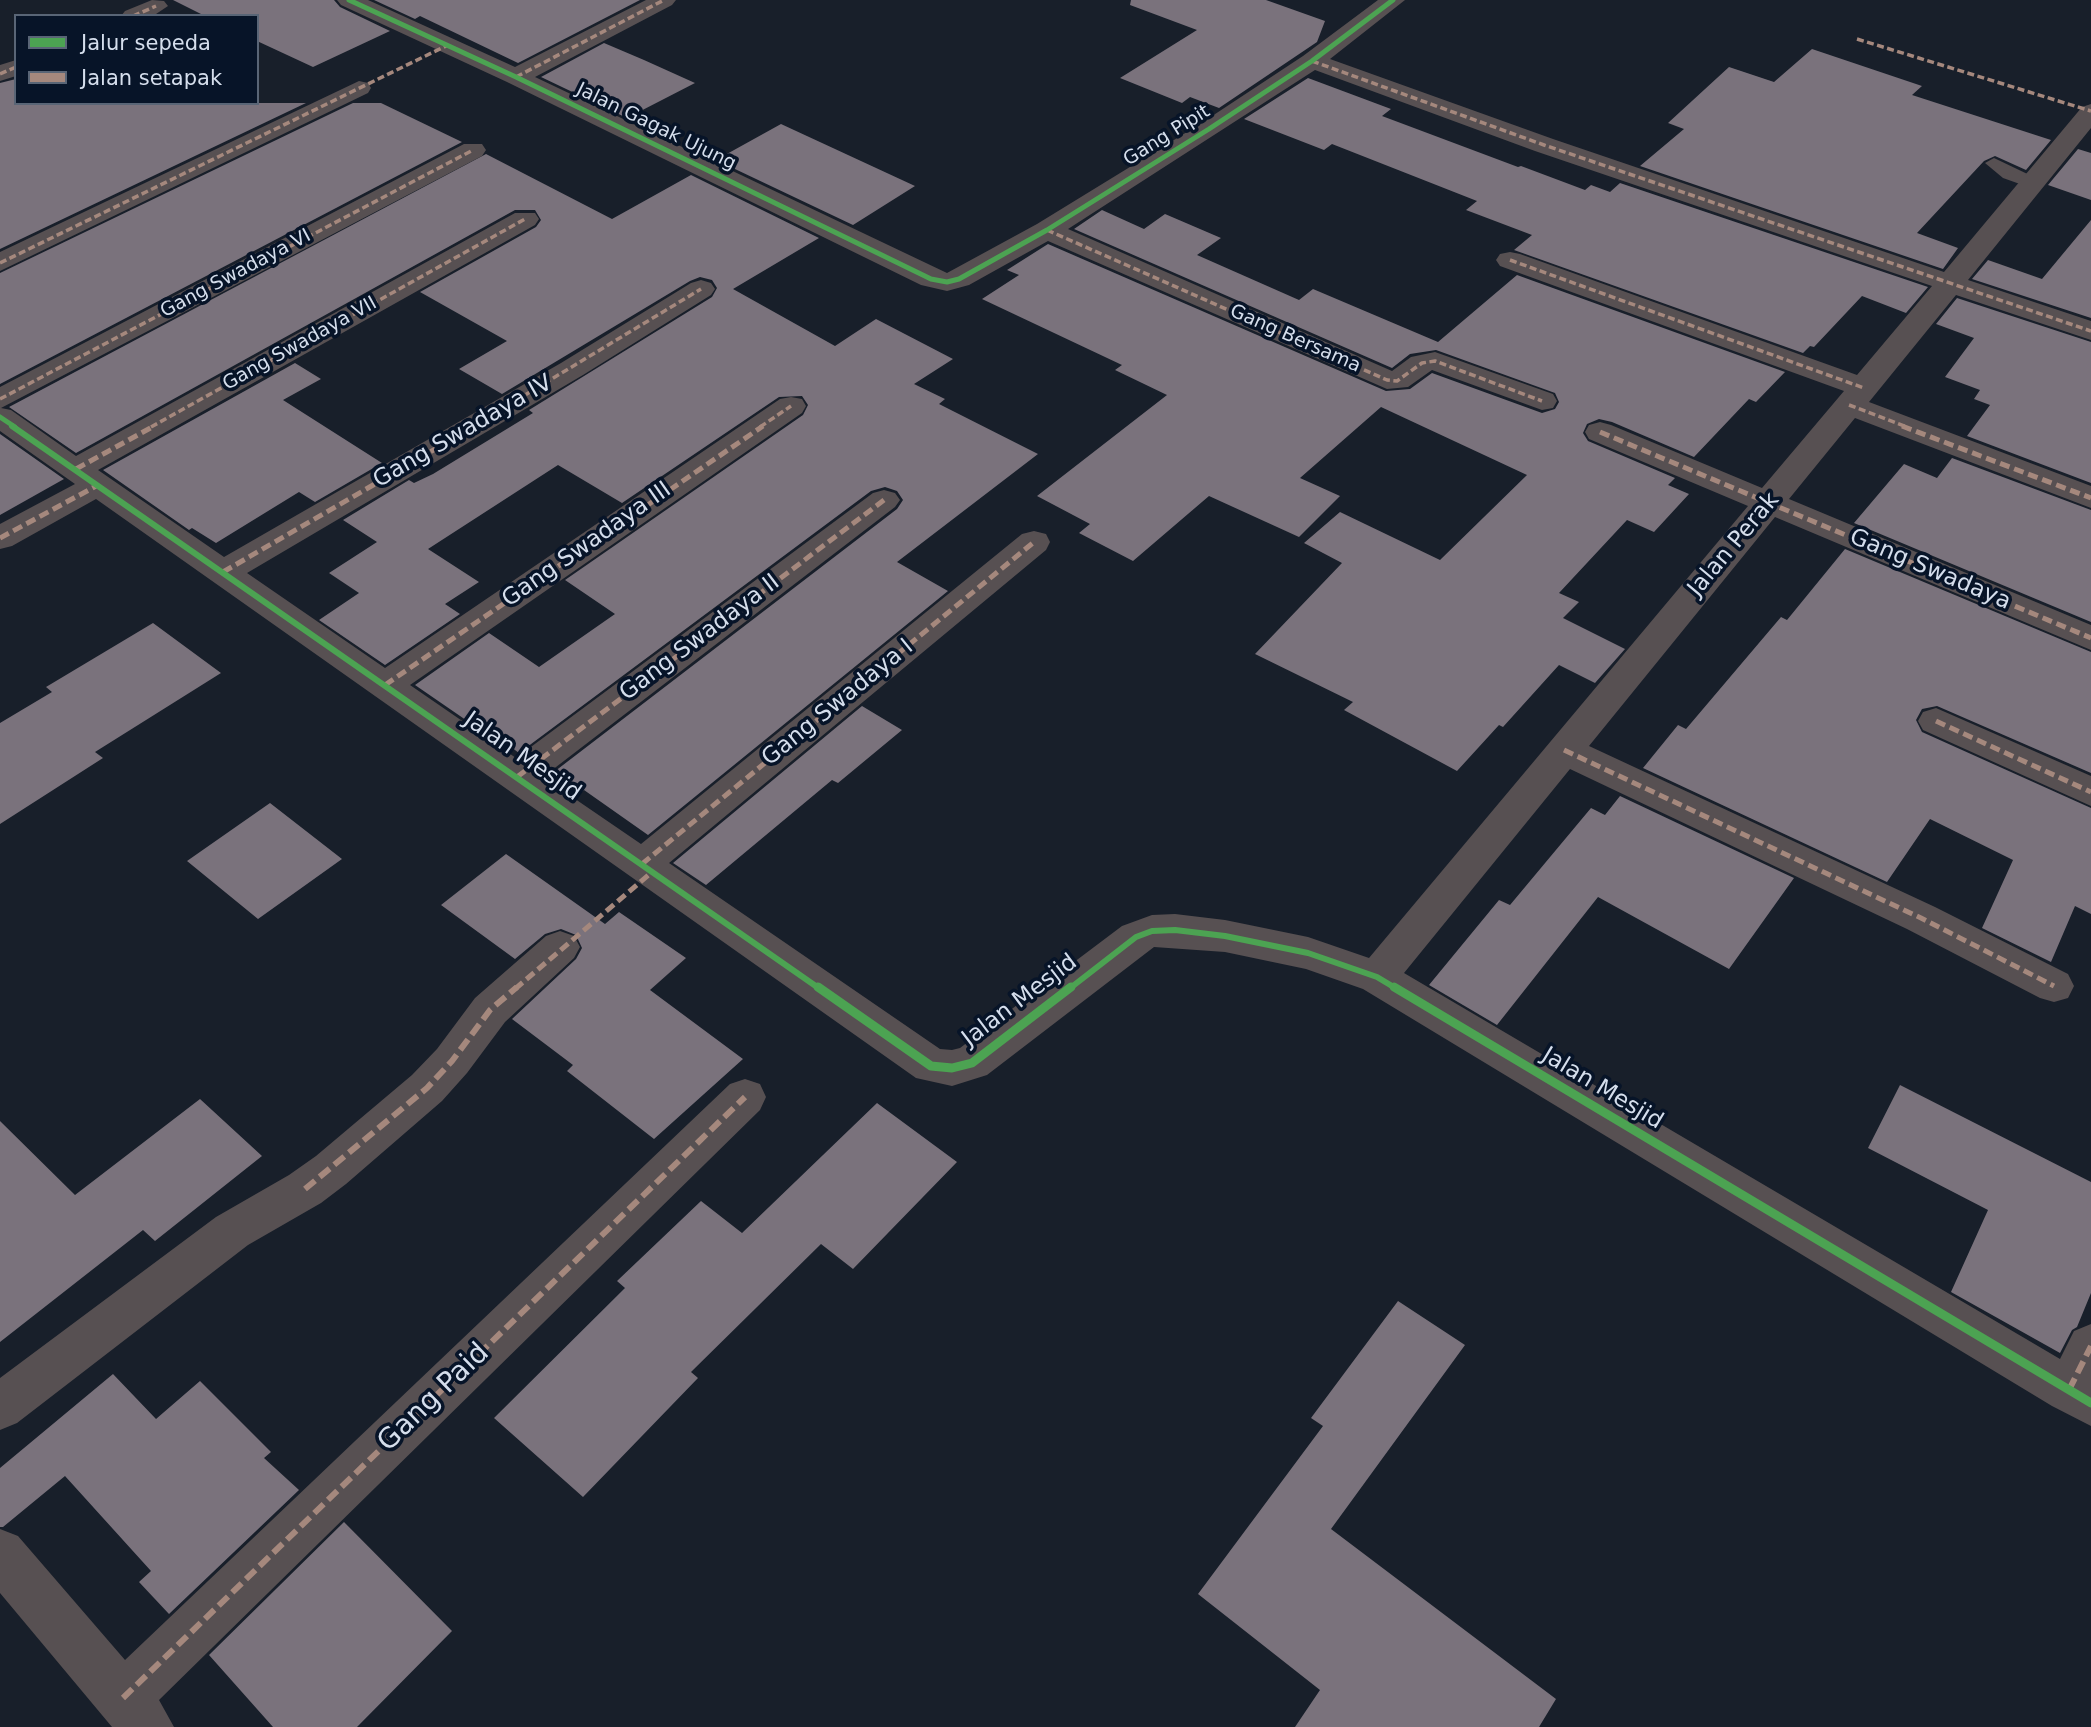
<!DOCTYPE html>
<style>
body{margin:0}
#map{position:relative;width:2091px;height:1727px;overflow:hidden;background:#181f2a;font-family:"DejaVu Sans",sans-serif}
canvas{display:block}
.legend{position:absolute;left:14px;top:14px;width:245px;height:91px;box-sizing:border-box;background:#071428;border:2px solid #596576;margin:0;padding:9px 12px;list-style:none;font-size:21px;color:#d5deec}
.legend li{display:flex;align-items:center;gap:14px;height:35px}
.legend b{width:35px;border:2px solid #596576}
</style>
<div id="map">
<canvas width="2091" height="1727"></canvas>
<ul class="legend">
<li><b style="height:9px;background:#4ca352"></b>Jalur sepeda</li>
<li><b style="height:9px;background:#a5887d"></b>Jalan setapak</li>
</ul>
</div>
<script>
const context = document.querySelector('canvas').getContext('2d');
context.lineJoin = 'round';
function fill(path, color) { context.fillStyle = color; context.fill(path, 'evenodd'); }
const shape = rows => new Path2D(rows.map(r => 'M' + r).join(''));
function trace(path, color, width, dash) { context.strokeStyle = color; context.lineWidth = width; context.lineCap = dash ? 'butt' : 'round'; context.setLineDash(dash || []); context.stroke(path); }
function drawText(font, color, halo, rows, align = 'center') {
  context.font = font + ' "DejaVu Sans",sans-serif'; context.lineWidth = 7; context.setLineDash([]); context.textBaseline = 'middle'; context.strokeStyle = halo; context.fillStyle = color; for (const [text, x, y, turn = 0] of rows) {
    context.save(); context.translate(x, y); context.rotate((+turn || 0) * Math.PI / 180); context.textAlign = isNaN(turn) ? turn : align; if (halo) context.strokeText(text, 0, 0); context.fillText(text, 0, 0); context.restore();
  }
}
const building = shape([
 [173,0,334,0,340,7,390,31,313,67,257,41,257,16,205,16],
 [374,0,640,0,518,63,420,16,415,19],
 [1131,0,1266,0,1325,21,1317,42,1219,108,1190,97,1182,103,1120,78,1197,30,1130,5],
 [604,43,644,60,695,83,627,118,541,77],
 [1812,49,1922,86,1912,95,2051,140,2026,170,1995,156,1984,161,1917,233,1958,248,1943,269,1640,166,1684,129,1668,123,1729,67,1774,82],
 [1308,78,1391,109,1382,116,1518,167,1521,166,1585,190,1591,185,1610,192,1620,183,1928,287,1906,313,1862,296,1814,347,1810,346,1803,353,1514,250,1532,235,1466,210,1477,201,1332,144,1324,150,1244,119],
 [16,79,16,103,306,103,0,249,0,83],
 [353,103,381,103,462,142,0,384,0,273],
 [781,124,915,186,853,225,716,160],
 [2078,149,2091,153,2091,200,2048,185],
 [486,154,612,219,691,175,819,238,733,289,835,346,876,319,953,359,914,384,945,399,939,404,1038,454,897,562,948,591,648,835,584,790,578,795,550,775,897,509,903,500,897,491,885,487,871,491,519,753,511,747,508,749,415,685,489,633,539,667,615,614,565,580,803,415,808,405,802,396,779,397,622,503,558,465,428,549,479,582,445,604,460,614,385,665,319,620,359,593,329,573,377,542,343,520,409,480,414,483,433,474,533,413,529,410,712,297,717,288,712,280,700,277,690,281,502,394,459,369,507,341,420,292,536,227,541,220,535,210,515,210,76,453,9,407],
 [1102,210,1144,229,1165,214,1221,238,1197,255,1299,300,1313,289,1438,342,1517,275,1785,372,1756,402,1749,399,1694,457,1612,422,1599,419,1587,424,1583,433,1588,441,1675,478,1668,485,1689,494,1654,532,1627,520,1559,593,1579,602,1563,618,1625,649,1595,683,1559,665,1503,727,1499,725,1457,771,1344,710,1353,702,1255,654,1342,563,1304,543,1340,512,1440,560,1527,475,1381,407,1300,478,1340,496,1299,537,1209,496,1133,561,1079,533,1090,524,1037,496,1167,395,1115,370,1122,365,982,299,1019,275,1007,270,1048,244,1386,391,1410,389,1432,373,1542,413,1555,409,1559,402,1555,393,1436,350,1410,354,1392,368,1074,229],
 [2091,220,2091,318,1972,279,1988,260,2042,279],
 [1957,298,2091,342,2091,483,1967,436,1990,405,1974,399,1980,390,1945,377,1974,338,1936,324],
 [295,363,321,379,283,400,382,463,315,502,299,492,216,543,192,528,189,530,103,470],
 [0,434,64,479,0,515],
 [1952,458,2091,510,2091,622,1854,523,1904,464,1937,478],
 [1845,549,2091,652,2091,773,1937,706,1922,709,1916,720,1922,732,2091,808,2091,914,2075,906,2051,962,1982,928,2013,860,1930,819,1887,882,1643,768,1678,725,1686,729,1781,617,1787,620],
 [153,623,221,673,95,752,103,758,0,824,0,723,52,692,46,687],
 [862,706,902,730,838,783,832,780,706,885,673,863],
 [1620,796,1794,878,1729,969,1598,897,1497,1025,1429,985,1499,900,1510,905,1591,808,1605,815],
 [270,803,342,859,258,919,187,861],
 [506,854,605,924,619,912,686,958,650,990,743,1059,654,1139,567,1071,573,1065,512,1019,576,959,582,948,576,935,561,929,545,934,515,959,441,905],
 [1900,1085,2091,1182,2091,1293,2077,1327,2072,1330,2060,1353,1951,1292,1988,1210,1868,1148],
 [200,1099,262,1156,155,1241,143,1230,0,1342,0,1121,75,1195],
 [877,1103,957,1162,853,1269,821,1244,691,1372,698,1378,583,1497,494,1418,625,1288,617,1281,701,1201,742,1233],
 [1398,1301,1465,1345,1331,1529,1556,1699,1539,1727,1295,1727,1320,1690,1198,1594,1323,1426,1311,1418],
 [113,1374,156,1419,200,1381,271,1452,264,1458,299,1490,169,1614,139,1582,151,1571,65,1476,3,1527,0,1527,0,1468],
 [344,1522,452,1631,357,1727,273,1727,209,1655]
]);
const lane = shape([
 [1994,158,2040,180,2043,184,2034,189,2003,178,1985,163,1994,158]
]);
const street = shape([
 [152,0,164,1,168,6,153,16,121,16,125,11,152,0],
 [337,0,368,0,515,67,646,0,676,0,672,5,535,77,947,273,1037,224,1200,124,1303,56,1378,0,1405,0,1330,59,1553,139,1944,272,2082,107,2091,104,2091,128,1968,280,2091,321,2091,340,1956,295,1869,402,2091,486,2091,508,1855,418,1789,499,2091,625,2091,650,1775,517,1589,746,1935,907,2068,974,2074,986,2068,998,2054,1002,2040,998,1907,929,1570,769,1404,973,2060,1359,2074,1331,2091,1324,2091,1426,2052,1406,1363,989,1306,969,1225,952,1154,947,987,1075,952,1086,916,1078,96,499,12,546,0,549,0,524,75,484,0,431,0,387,464,144,482,144,486,150,482,156,1,408,11,410,76,456,515,213,535,213,539,219,535,225,98,470,224,557,561,363,691,283,701,280,711,283,715,289,711,295,583,375,247,573,385,668,780,399,791,397,802,399,806,406,802,413,410,685,516,758,873,493,884,490,895,493,900,500,895,507,543,777,641,844,1022,534,1034,531,1046,534,1050,542,1046,550,669,863,940,1049,952,1050,960,1048,1122,926,1152,915,1175,914,1225,920,1308,937,1369,958,1748,506,1589,439,1585,432,1589,425,1600,422,1611,425,1762,488,1844,391,1500,266,1496,260,1500,254,1510,252,1520,254,1857,375,1932,286,1535,151,1315,70,1068,229,1392,371,1411,357,1435,352,1553,394,1557,401,1553,408,1542,410,1432,370,1408,387,1387,389,1048,241,969,285,947,291,921,285,507,82,341,5,337,0],
 [16,60,16,76,0,81,0,65,16,60],
 [359,81,368,83,371,88,368,93,0,271,0,252,359,81],
 [1936,708,2091,776,2091,806,1923,730,1918,721,1923,712,1936,708],
 [560,931,574,936,580,947,574,958,505,1022,467,1073,442,1101,346,1184,321,1203,248,1245,17,1423,0,1430,0,1378,216,1217,289,1175,316,1156,412,1075,437,1049,475,998,546,936,560,931],
 [745,1079,760,1084,766,1097,760,1110,159,1700,174,1727,112,1727,0,1593,0,1529,18,1536,125,1660,730,1084,745,1079]
]);
const quietFar2 = shape([
 [133,16,156,6],
 [1857,39,2091,111],
 [1312,61,1544,145,2091,331],
 [0,74,16,67],
 [516,77,664,0],
 [1047,230,1387,380,1397,381,1422,363,1435,361,1542,401],
 [1510,260,1864,388],
 [0,263,448,45],
 [0,399,473,150],
 [1849,405,1907,427],
 [151,427,525,219],
 [472,427,701,289],
 [760,427,791,406]
]);
const quietFar1 = shape([
 [1902,426,2091,498],
 [1600,432,2091,638],
 [76,469,154,426],
 [0,538,98,485],
 [223,572,475,426],
 [385,685,763,426],
 [1936,721,2091,792],
 [1564,750,1921,918,2054,986],
 [517,777,884,500],
 [642,864,1034,542],
 [515,989,652,872]
]);
const quiet = shape([
 [305,1189,427,1088,452,1061,490,1010,517,987],
 [2069,1390,2091,1346],
 [123,1698,745,1097]
]);
const cyclewayFar2 = shape([
 [349,0,516,77,931,279,947,282,959,279,1047,230,1209,129,1312,61,1393,0],
 [0,417,15,427]
]);
const cyclewayFar1 = shape([
 [12,426,820,989],
 [1069,989,1136,937,1152,931,1175,930,1225,936,1308,953,1377,977,1397,989]
]);
const cycleway = shape([
 [818,987,931,1066,952,1068,972,1063,1071,987],
 [1394,987,2091,1403]
]);
const farStreetnames = [
 ["Jalan Gagak Ujung",656,127,26],
 ["Gang Pipit",1167,136,-32],
 ["Gang Swadaya VI",236,274,-28],
 ["Gang Bersama",1295,339,24],
 ["Gang Swadaya VII",300,344,-29]
];
const streetNames = [
 ["Gang Swadaya IV",463,432,-30],
 ["Gang Swadaya III",587,545,-35],
 ["Jalan Perak",1734,545,-50],
 ["Gang Swadaya",1930,570,23],
 ["Gang Swadaya II",700,638,-37],
 ["Gang Swadaya I",838,703,-39],
 ["Jalan Mesjid",522,757,35],
 ["Jalan Mesjid",1020,1001,-37],
 ["Jalan Mesjid",1602,1089,31]
];
const nearStreetnames = [
 ["Gang Paid",434,1398,-44]
];
fill(building, '#7a727c');
fill(lane, '#575052');
fill(street, '#575052');
trace(quietFar2, '#a5887d', 3.5, [7, 3.5]);
trace(quietFar1, '#a5887d', 5, [10, 5]);
trace(quiet, '#a5887d', 6, [13, 6]);
trace(cyclewayFar2, '#4ca352', 5);
trace(cyclewayFar1, '#4ca352', 6);
trace(cycleway, '#4ca352', 9);
drawText('19px', '#d5deec', '#071428', farStreetnames);
drawText('23px', '#d5deec', '#071428', streetNames);
drawText('28px', '#d5deec', '#071428', nearStreetnames);
</script>
